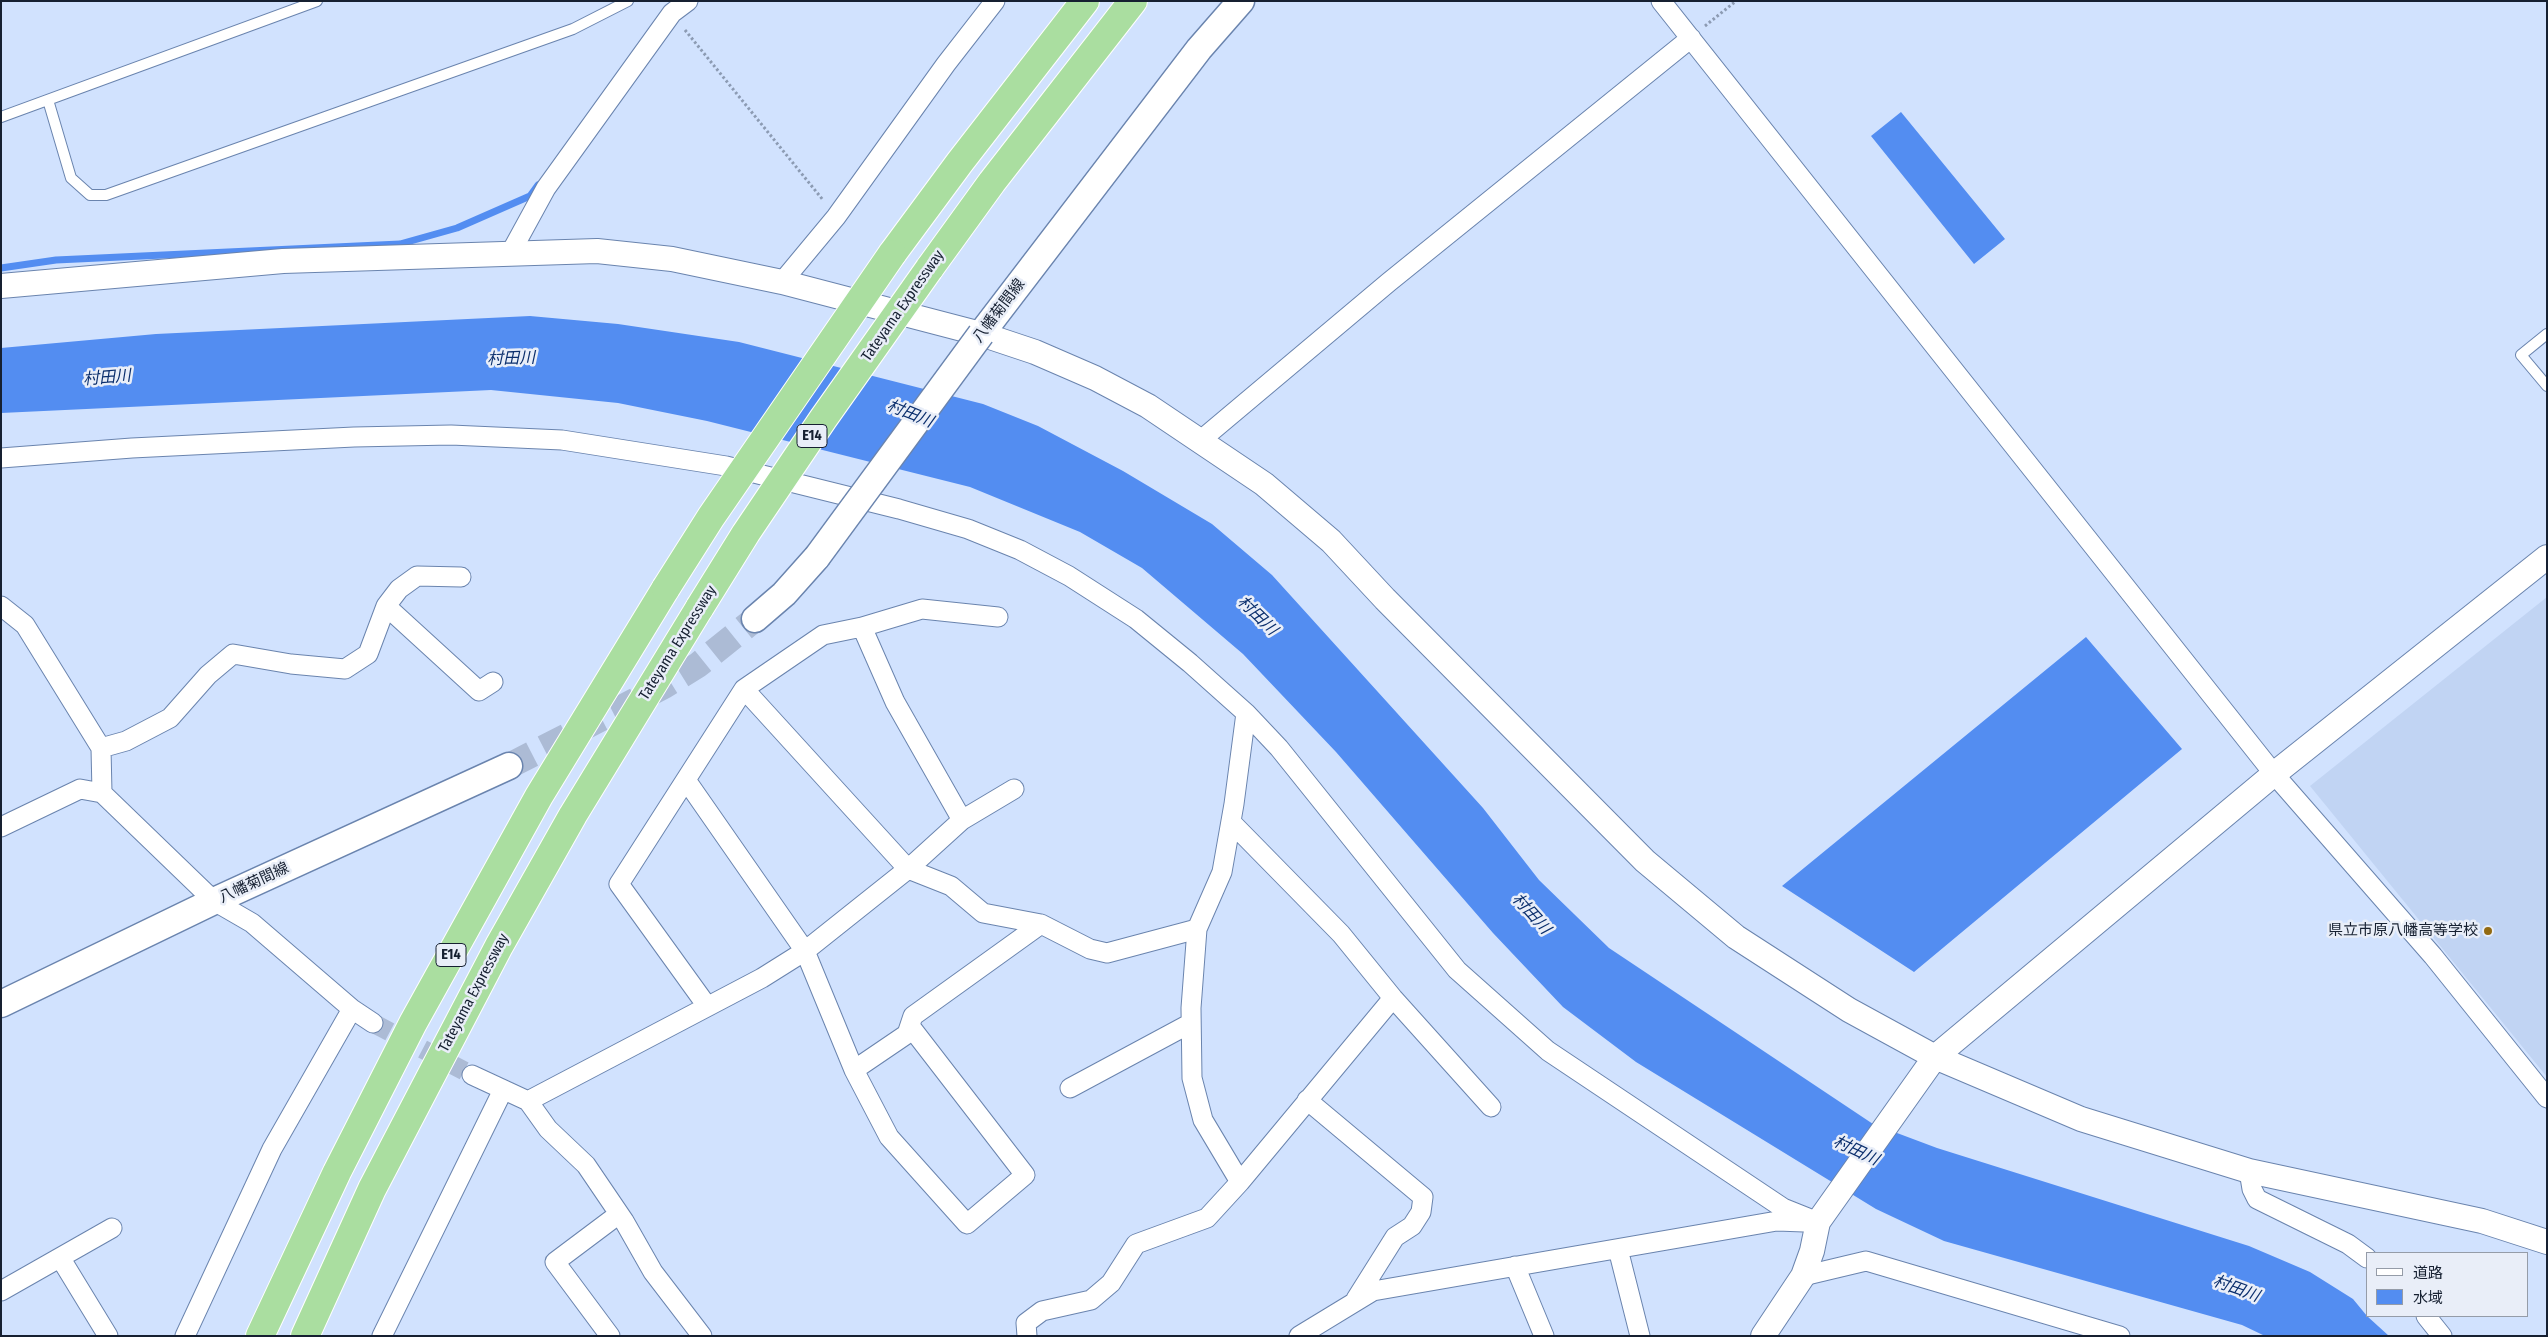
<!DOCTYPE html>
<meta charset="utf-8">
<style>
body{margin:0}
#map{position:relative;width:2548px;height:1337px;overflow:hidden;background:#d1e2fe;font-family:"Fira Sans Condensed","Noto Sans JP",sans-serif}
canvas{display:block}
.frame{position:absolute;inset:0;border:2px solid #162031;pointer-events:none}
.legend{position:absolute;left:2366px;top:1252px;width:162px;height:65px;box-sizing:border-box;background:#e9eef8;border:1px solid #959ca8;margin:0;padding:6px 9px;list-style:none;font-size:15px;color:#162031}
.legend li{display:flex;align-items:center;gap:10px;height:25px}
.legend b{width:25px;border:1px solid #959ca8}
</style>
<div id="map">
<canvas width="2548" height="1337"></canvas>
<div class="frame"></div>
<ul class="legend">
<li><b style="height:6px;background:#fff"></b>道路</li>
<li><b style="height:14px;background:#538df1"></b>水域</li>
</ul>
</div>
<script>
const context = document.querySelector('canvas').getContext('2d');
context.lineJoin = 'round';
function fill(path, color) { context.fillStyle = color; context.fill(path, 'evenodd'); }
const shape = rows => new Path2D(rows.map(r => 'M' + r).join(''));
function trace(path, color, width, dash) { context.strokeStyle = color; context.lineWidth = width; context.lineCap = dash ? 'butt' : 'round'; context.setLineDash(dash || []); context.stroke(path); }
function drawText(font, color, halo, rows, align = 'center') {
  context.font = font + ' "Fira Sans Condensed","Noto Sans JP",sans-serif'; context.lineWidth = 5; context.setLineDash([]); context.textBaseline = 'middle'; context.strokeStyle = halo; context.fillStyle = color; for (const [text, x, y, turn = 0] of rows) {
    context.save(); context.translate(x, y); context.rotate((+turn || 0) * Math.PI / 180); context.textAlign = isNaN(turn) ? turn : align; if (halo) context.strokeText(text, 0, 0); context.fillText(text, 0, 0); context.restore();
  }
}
const built = shape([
 [2547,597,2547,1077,2310,786]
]);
const water = shape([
 [1901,112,2005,239,1974,264,1871,136],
 [530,316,618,324,739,342,983,404,1038,426,1123,471,1212,524,1272,575,1483,808,1539,880,1609,948,1873,1124,1937,1148,2249,1246,2310,1272,2353,1299,2367,1316,2389,1336,2265,1336,2242,1325,1944,1241,1876,1209,1636,1062,1563,1007,1493,933,1336,752,1243,654,1142,568,1080,532,970,487,707,421,618,403,491,390,1,413,1,348,156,334],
 [2086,637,2182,749,1914,972,1782,886]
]);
const stream = shape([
 [1,268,56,260,400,244,457,228,530,196,538,185]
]);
const minorTunnel = shape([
 [373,1023,472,1075]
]);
const secondaryTunnel = shape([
 [509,766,664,686,698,665,755,619]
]);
const path = shape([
 [1705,26,1736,1],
 [685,30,823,200]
]);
const service = shape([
 [48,100,71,178,90,195,106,195,573,29,628,1],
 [1,117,317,1],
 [2547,334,2521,355,2547,386]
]);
const minor = shape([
 [1661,1,2274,774,2433,956,2547,1098],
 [511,252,546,188,672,13,688,1],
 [782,282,836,217,946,64,995,1],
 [1201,440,1389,282,1691,38],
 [1,458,132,448,354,437,451,435,562,440,726,466,899,509,968,529,1020,550,1069,576,1136,619,1190,663,1246,713,1279,748,1457,970,1548,1051,1783,1208,1818,1222],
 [1,606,25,625,101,748,102,793],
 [386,606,399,589,417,576,461,577],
 [862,627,895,702,962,820],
 [744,689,908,869,962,820,1014,789],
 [101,748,126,741,170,718,208,675,233,654,291,664,345,669,368,654,386,606,479,691,493,682],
 [686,780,805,951,854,1070,889,1137,967,1224,1025,1175,910,1026],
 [1231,822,1341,934,1393,998,1491,1107],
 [1,827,80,789,102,793,214,901,252,923,352,1009,373,1023],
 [707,1006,619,884,744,689,823,635,862,627,922,609,998,617],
 [854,1070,907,1034,913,1016,1041,924],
 [472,1075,528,1101,548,1129,586,1165,624,1221,653,1272,702,1336],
 [1070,1088,1191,1023],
 [1307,1100,1423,1197,1421,1212,1412,1226,1395,1237,1356,1299],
 [528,1101,762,978,805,951,908,869,951,886,983,913,1041,924,1090,949,1107,953,1197,929],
 [2249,1171,2252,1189,2257,1199,2348,1244,2367,1258],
 [1240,1182,1203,1120,1192,1078,1191,1008,1197,929,1222,872,1234,804,1246,713],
 [1618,1249,1640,1336],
 [61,1259,108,1336],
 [1515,1266,1544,1336],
 [1803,1276,1866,1261,2120,1336],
 [1,1291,112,1228],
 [2426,1316,2442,1336],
 [185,1336,272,1149,352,1009],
 [382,1336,503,1090],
 [610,1336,555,1262,619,1214],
 [1027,1336,1026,1323,1042,1311,1091,1300,1111,1283,1136,1244,1207,1218,1240,1182,1393,998],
 [1299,1336,1373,1291,1777,1221,1804,1222]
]);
const tertiary = shape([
 [1,286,283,261,597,251,672,259,782,282,981,334,1035,352,1095,378,1148,406,1264,484,1331,541,1385,599,1645,861,1736,937,1849,1010,1935,1057,2081,1119,2249,1171,2482,1221,2547,1242],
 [1763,1336,1803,1276,1812,1251,1818,1222,1935,1057,2274,774,2547,557]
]);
const secondary = shape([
 [981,334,1199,49,1241,1],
 [755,619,784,594,817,557],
 [1,1004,214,901,509,766]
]);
const motorway = shape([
 [892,254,960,162,1085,1],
 [929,269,992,182,1133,1],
 [260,1336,337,1172,413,1023,539,796,666,588],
 [305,1336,372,1189,499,946,573,815,700,607]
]);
const secondaryBridge = shape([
 [817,557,981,334]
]);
const motorwayBridge = shape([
 [666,588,711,517,892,254],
 [700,607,746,533,823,419,929,269]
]);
const markers = [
 [2488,931,5,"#926a12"]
];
const shields = [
 [812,436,30],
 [451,955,30]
];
const shieldNames = [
 ["E14",812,436],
 ["E14",451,955]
];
const streetNames = [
 ["Tateyama Expressway",903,306,-55],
 ["八幡菊間線",999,311,-53],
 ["Tateyama Expressway",678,643,-58],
 ["八幡菊間線",254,883,-25],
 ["Tateyama Expressway",474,993,-62]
];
const poiNames = [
 ["県立市原八幡高等学校",2478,931]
];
const waterNames = [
 ["村田川",511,359,-2],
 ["村田川",107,378,-5],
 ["村田川",910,414,22],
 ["村田川",1257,616,44],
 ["村田川",1531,914,48],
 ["村田川",1856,1151,25],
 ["村田川",2236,1289,20]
];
fill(built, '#c1d4f3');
fill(water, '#538df1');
trace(stream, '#538df1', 7);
trace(minorTunnel, '#acbbd5', 19, [19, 9]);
trace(secondaryTunnel, '#acbbd5', 26, [26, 13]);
trace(service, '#6a84ae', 12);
trace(minor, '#6a84ae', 21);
trace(tertiary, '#6a84ae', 26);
trace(secondary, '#6a84ae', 29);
trace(motorway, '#fff', 30);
trace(path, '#8c9bb3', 3, [2.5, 2.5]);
trace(service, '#fff', 10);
trace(minor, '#fff', 19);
trace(tertiary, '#fff', 24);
trace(secondary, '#fff', 26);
trace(motorway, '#aadea0', 28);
trace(secondaryBridge, '#6a84ae', 29, []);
trace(motorwayBridge, '#fff', 30, []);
trace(secondaryBridge, '#fff', 26);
trace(motorwayBridge, '#aadea0', 28);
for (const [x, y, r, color] of markers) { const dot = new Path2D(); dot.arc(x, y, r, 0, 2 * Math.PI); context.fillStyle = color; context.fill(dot); trace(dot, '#e9eef8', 2); }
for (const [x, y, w] of shields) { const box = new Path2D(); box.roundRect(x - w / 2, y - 11.5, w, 23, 4); context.fillStyle = '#e9eef8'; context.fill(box); trace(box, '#162031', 1); }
drawText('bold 14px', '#162031', null, shieldNames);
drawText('15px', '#162031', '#e9eef8', streetNames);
drawText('15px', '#162031', '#e9eef8', poiNames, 'right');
drawText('italic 16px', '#0b2f6d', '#e9eef8', waterNames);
</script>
